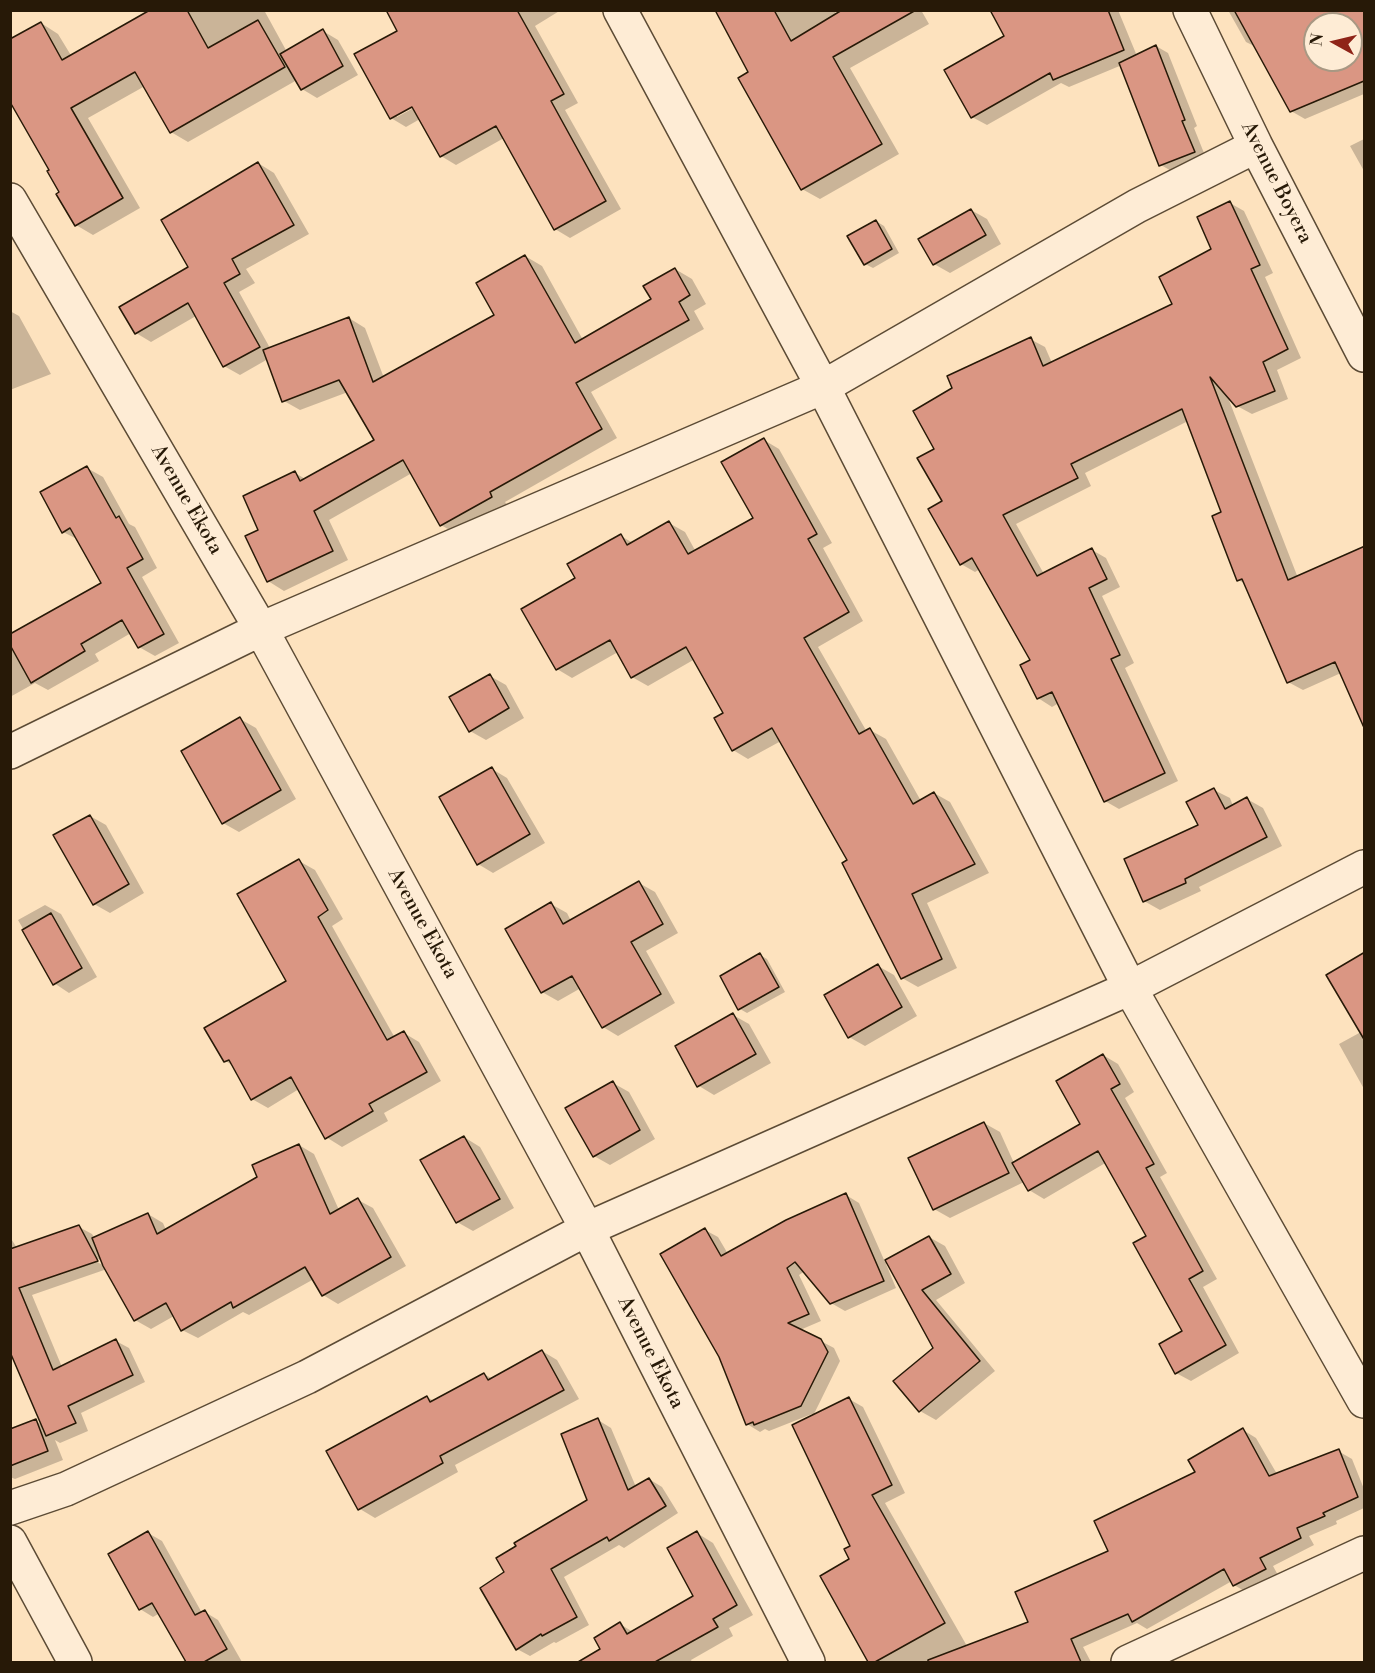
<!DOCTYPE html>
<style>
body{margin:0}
#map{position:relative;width:1375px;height:1673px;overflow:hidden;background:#fde2be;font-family:"Libre Bodoni",serif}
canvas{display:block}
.frame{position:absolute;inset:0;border:12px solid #271907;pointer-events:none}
.north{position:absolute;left:1303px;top:12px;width:60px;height:60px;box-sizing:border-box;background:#feecd5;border:2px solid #a89883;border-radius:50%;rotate:278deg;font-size:16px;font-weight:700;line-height:24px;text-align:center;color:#271907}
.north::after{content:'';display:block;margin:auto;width:21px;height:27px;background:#8f2418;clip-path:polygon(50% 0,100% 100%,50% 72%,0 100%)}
</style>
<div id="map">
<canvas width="1375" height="1673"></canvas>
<div class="frame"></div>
<div class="north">N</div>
</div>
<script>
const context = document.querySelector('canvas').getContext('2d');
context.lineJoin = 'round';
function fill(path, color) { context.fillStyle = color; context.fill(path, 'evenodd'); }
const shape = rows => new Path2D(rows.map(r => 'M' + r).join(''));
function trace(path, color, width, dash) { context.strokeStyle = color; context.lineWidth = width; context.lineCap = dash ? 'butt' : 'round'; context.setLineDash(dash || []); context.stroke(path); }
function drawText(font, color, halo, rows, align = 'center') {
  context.font = font + ' "Libre Bodoni",serif'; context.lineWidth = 6; context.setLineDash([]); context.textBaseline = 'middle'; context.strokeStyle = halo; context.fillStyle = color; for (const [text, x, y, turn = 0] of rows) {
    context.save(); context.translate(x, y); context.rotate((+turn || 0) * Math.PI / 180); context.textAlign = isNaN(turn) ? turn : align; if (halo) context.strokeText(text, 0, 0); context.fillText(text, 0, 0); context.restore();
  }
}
const shadow = shape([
 [153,10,264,10,287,52,323,31,338,40,358,75,317,98,302,89,297,80,188,142,171,132,145,86,88,118,140,208,93,235,76,225,61,192,41,23,58,34,72,57],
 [387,10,561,10,535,26,578,103,565,110,621,209,570,238,555,229,504,138,456,165,441,156,420,119,406,127,391,118,399,32],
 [417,102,419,105,397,117,397,114],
 [737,10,834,10,839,19,855,10,921,10,929,24,850,68,899,154,820,199,802,189,750,73],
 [991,10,1118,10,1137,56,1156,46,1168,53,1197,126,1194,128,1206,158,1173,172,1161,165,1122,65,1069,87,1061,83,987,125,972,117,1006,37],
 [1228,10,1364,10,1364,94,1305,119,1291,111,1256,47,1246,42],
 [1315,24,1351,24,1351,60,1315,60],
 [1364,139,1364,171,1350,146],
 [258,163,274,173,309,234,246,269,255,283,239,292,270,348,349,318,365,328,384,378,496,315,525,256,542,266,583,340,653,300,675,269,692,279,706,304,694,311,704,329,591,392,617,438,505,502,508,506,458,535,441,525,412,473,329,520,348,560,284,591,268,581,260,530,295,473,307,480,376,440,348,392,300,410,284,401,268,359,240,375,224,366,196,316,151,342,136,333,190,267],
 [1230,203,1244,211,1273,273,1265,277,1301,358,1277,370,1288,399,1252,414,1237,406,1227,395,1298,578,1341,673,1303,690,1288,682,1246,584,1238,580,1223,513,1188,421,1085,473,1091,486,1016,524,1044,574,1092,550,1106,558,1120,587,1102,596,1134,663,1125,668,1178,781,1119,809,1105,801,1059,703,1052,707,1038,698,1032,661,980,569,975,572,961,564,944,502,936,449,954,388,1030,339,1045,347,1052,363,1174,305,1213,250],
 [971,210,987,219,1001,244,950,273,934,264],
 [876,221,884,226,899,253,873,268,865,264],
 [10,311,19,316,51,374,10,390],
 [764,440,779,449,832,543,823,548,863,621,818,647,867,732,870,730,886,739,921,801,934,793,950,802,989,873,927,903,957,968,918,987,902,978,849,861,781,741,748,759,733,750,725,713,695,659,648,686,632,677,618,652,572,678,557,669,577,579,621,536,633,543,669,523,685,532,696,552,755,519],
 [87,468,103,477,129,524,135,527,157,568,142,577,179,643,155,656,139,647,131,633,95,654,99,661,48,690,35,683,10,697,10,636,103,583,79,540,63,532],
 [490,676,506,685,524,718,486,740,470,731],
 [240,719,256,728,296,799,239,832,223,823],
 [492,769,507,778,545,843,493,873,478,864],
 [1214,790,1230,798,1233,806,1247,799,1263,808,1282,846,1199,887,1201,891,1160,910,1144,901,1200,826],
 [90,816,106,825,144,893,110,913,94,904],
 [299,861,315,870,343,919,332,926,395,1038,404,1033,419,1042,441,1081,384,1113,388,1121,342,1147,326,1137,299,1089,268,1108,252,1099,233,1066,226,1061,288,981],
 [639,883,655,892,678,933,646,951,675,1003,618,1036,603,1027,581,988,558,1001,542,992,551,904,567,913,571,921],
 [45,905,61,914,97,977,69,993,54,983,18,920],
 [1364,954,1364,1089,1339,1044,1361,1032],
 [760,955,767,959,785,992,747,1013,740,1009],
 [878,966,894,975,917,1016,865,1046,849,1037],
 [733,1015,749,1024,771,1063,714,1095,699,1086],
 [1103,1055,1118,1064,1134,1092,1125,1098,1167,1173,1160,1177,1217,1279,1203,1287,1239,1353,1191,1381,1176,1373,1184,1332,1148,1236,1107,1162,1044,1199,1029,1190,1024,1182,950,1218,934,1209,984,1123,1000,1132,1014,1163,1082,1124],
 [613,1083,629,1092,655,1139,610,1165,594,1156],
 [464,1137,480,1147,514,1208,473,1231,457,1222],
 [299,1145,314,1154,339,1210,358,1200,373,1208,406,1266,338,1304,323,1295,314,1279,249,1315,243,1312,198,1338,182,1330,174,1316,151,1329,135,1320,107,1269,32,1295,62,1367,116,1341,129,1348,145,1382,81,1413,88,1431,60,1443,55,1440,63,1460,15,1479,10,1477,10,1431,36,1421,42,1425,10,1353,10,1237,17,1248,79,1227,92,1234,95,1239,148,1214,163,1223,166,1230,259,1178],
 [92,1256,104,1262,104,1266,91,1258],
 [846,1195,859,1203,885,1262,929,1237,945,1246,965,1283,936,1300,995,1371,936,1420,920,1411,935,1348,888,1263,886,1264,896,1288,845,1311,831,1303,805,1271,799,1275,821,1321,800,1330,834,1348,840,1361,813,1416,812,1414,769,1431,765,1429,760,1432,747,1424,705,1230,718,1237,728,1254],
 [542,1351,557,1360,579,1399,455,1465,458,1472,375,1518,360,1509,427,1397,434,1401,484,1374,493,1379],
 [849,1399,863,1407,905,1493,885,1503,967,1646,1030,1622,1110,1552,1243,1430,1256,1438,1277,1474,1338,1451,1352,1459,1364,1489,1364,1508,1336,1521,1337,1524,1309,1536,1314,1545,1273,1566,1279,1577,1248,1593,1234,1585,1232,1581,1147,1629,1137,1623,1083,1647,1091,1662,870,1662,822,1577,851,1560],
 [598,1420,611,1428,636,1487,649,1479,662,1487,678,1513,624,1548,619,1545,564,1577,589,1625,556,1643,554,1642,530,1656,517,1649,506,1572,589,1501],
 [148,1533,162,1541,202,1613,205,1612,218,1620,242,1662,182,1662,186,1659,160,1613,153,1617,140,1609],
 [697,1533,713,1543,753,1615,729,1628,733,1636,691,1660,692,1662,610,1662,596,1638,620,1624,633,1632,695,1597]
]);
const building = shape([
 [150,10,187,10,208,48,258,20,285,67,170,133,135,72,71,108,123,198,75,226,56,194,59,192,47,171,49,170,10,102,10,39,41,22,62,60,150,10],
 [386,10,517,10,564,94,551,101,606,201,554,230,496,126,440,157,412,107,390,119,354,54,397,31,386,10],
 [715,10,774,10,791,41,842,10,916,10,833,57,882,144,801,190,738,78,748,72,715,10],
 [990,10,1108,10,1124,50,1053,80,1050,73,971,118,944,70,1004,36,990,10],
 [1234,10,1364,10,1364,81,1290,112,1234,10],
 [1315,24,1351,24,1351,60,1315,60,1315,24],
 [323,29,343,66,301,90,280,54,323,29],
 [1156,45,1185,120,1182,121,1195,152,1159,166,1119,63,1156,45],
 [258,162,294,225,232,259,240,274,224,283,260,347,223,367,188,303,135,334,119,307,188,267,161,220,258,162],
 [1230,201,1260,265,1251,269,1288,349,1263,362,1275,391,1236,407,1210,377,1288,580,1365,546,1365,730,1335,662,1287,683,1242,579,1237,581,1212,516,1221,512,1182,409,1071,464,1078,478,1003,515,1037,576,1092,548,1107,579,1089,588,1120,655,1111,659,1165,773,1104,802,1052,692,1037,699,1020,665,1030,660,972,558,960,565,928,509,942,501,917,458,934,449,913,411,952,388,947,376,1031,337,1043,366,1172,304,1159,277,1211,249,1197,217,1230,201],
 [971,209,986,235,933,265,918,239,971,209],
 [876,220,892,249,864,265,847,236,876,220],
 [525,255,575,343,651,299,643,286,675,268,690,295,679,302,689,320,576,383,602,429,490,492,492,497,440,526,403,460,314,511,333,551,267,582,245,536,258,530,243,496,295,471,300,481,374,440,339,380,282,402,263,350,349,317,373,382,494,315,476,283,525,255],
 [764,438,817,534,808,539,849,612,804,638,859,734,870,728,913,804,934,792,975,864,912,894,942,959,901,979,842,863,847,860,772,728,732,751,714,718,723,713,686,647,631,678,610,640,556,670,521,609,575,578,567,564,621,534,627,545,669,521,688,554,753,518,721,462,764,438],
 [87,466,116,518,119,516,143,559,127,568,164,634,138,648,122,620,81,644,85,651,31,683,10,645,10,634,101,583,70,528,62,533,40,492,87,466],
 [490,674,509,708,469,732,449,697,490,674],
 [240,717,281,790,222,824,181,751,240,717],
 [492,767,530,834,477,865,439,797,492,767],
 [1214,788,1225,809,1247,797,1267,837,1185,879,1186,883,1143,902,1124,859,1198,825,1186,802,1214,788],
 [90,815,129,884,93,905,53,835,90,815],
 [299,859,328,910,318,917,387,1040,404,1031,427,1072,369,1104,373,1111,325,1139,291,1077,251,1100,229,1060,224,1062,204,1028,286,981,237,894,299,859],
 [639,881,663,924,631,942,661,994,602,1028,572,976,541,993,505,929,551,902,563,924,639,881],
 [51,913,82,968,53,985,22,930,51,913],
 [1365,952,1365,1041,1326,975,1365,952],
 [760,953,779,987,738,1010,720,976,760,953],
 [878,964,902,1007,848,1038,824,995,878,964],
 [733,1013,756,1054,697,1087,675,1046,733,1013],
 [1103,1054,1120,1084,1111,1089,1154,1164,1146,1168,1203,1271,1189,1279,1226,1345,1175,1374,1159,1344,1182,1331,1133,1243,1146,1236,1098,1151,1028,1191,1012,1163,1080,1124,1056,1081,1103,1054],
 [613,1081,640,1130,593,1157,565,1108,613,1081],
 [984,1122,1009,1173,933,1210,908,1158,984,1122],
 [464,1136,500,1199,456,1223,420,1160,464,1136],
 [299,1144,330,1214,358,1198,391,1257,322,1296,305,1267,233,1308,231,1302,181,1331,166,1303,134,1321,103,1266,92,1238,148,1213,157,1234,257,1177,252,1165,299,1144],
 [846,1193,884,1281,830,1304,795,1262,787,1268,809,1314,788,1323,821,1339,828,1352,801,1406,754,1425,753,1422,746,1425,719,1357,660,1254,705,1228,721,1256,786,1220,846,1193],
 [79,1225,98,1261,19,1288,53,1370,116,1339,133,1375,68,1406,76,1423,46,1436,10,1352,10,1249,79,1225],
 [929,1236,951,1274,922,1290,980,1361,919,1412,893,1381,933,1348,885,1260,929,1236],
 [542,1350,564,1390,440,1456,443,1463,358,1510,326,1451,427,1396,430,1402,484,1373,488,1380,542,1350],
 [849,1397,892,1485,872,1495,945,1623,875,1662,868,1662,820,1576,849,1559,844,1549,850,1546,792,1425,849,1397],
 [598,1418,628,1490,649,1478,666,1506,609,1541,607,1537,551,1569,577,1617,542,1636,541,1634,516,1650,480,1588,504,1572,496,1558,516,1546,514,1543,587,1500,561,1434,598,1418],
 [36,1419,48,1451,10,1466,10,1429,36,1419],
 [1243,1428,1269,1476,1339,1449,1358,1497,1323,1513,1325,1516,1297,1528,1301,1538,1260,1558,1266,1569,1233,1586,1224,1569,1132,1622,1128,1614,1071,1639,1081,1662,928,1662,928,1660,1028,1622,1015,1592,1108,1551,1094,1521,1195,1472,1188,1460,1243,1428],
 [148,1531,195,1615,205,1610,227,1649,204,1662,186,1662,152,1603,139,1610,108,1554,148,1531],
 [697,1531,737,1605,713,1619,718,1627,655,1662,578,1662,600,1649,594,1638,620,1622,627,1634,693,1596,667,1548,697,1531]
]);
const minor = shape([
 [620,10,823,387,1130,988,1364,1401],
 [1190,10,1256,146,1364,355],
 [10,200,261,629,587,1229,808,1662],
 [10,752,261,629,823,387,1137,206,1256,146],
 [10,1508,66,1489,307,1377,587,1229,1130,988,1364,867],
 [10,1542,75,1662],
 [1128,1662,1364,1553]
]);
const streetNames = [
 ["Avenue Boyera",1276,183,63],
 ["Avenue Ekota",186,500,60],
 ["Avenue Ekota",422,924,61],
 ["Avenue Ekota",650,1353,63]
];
fill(shadow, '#0003');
fill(building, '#da9683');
trace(building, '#271907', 1.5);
trace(minor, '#5c4b35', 36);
trace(minor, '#feecd5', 33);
drawText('20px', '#271907', '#feecd5', streetNames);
</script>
